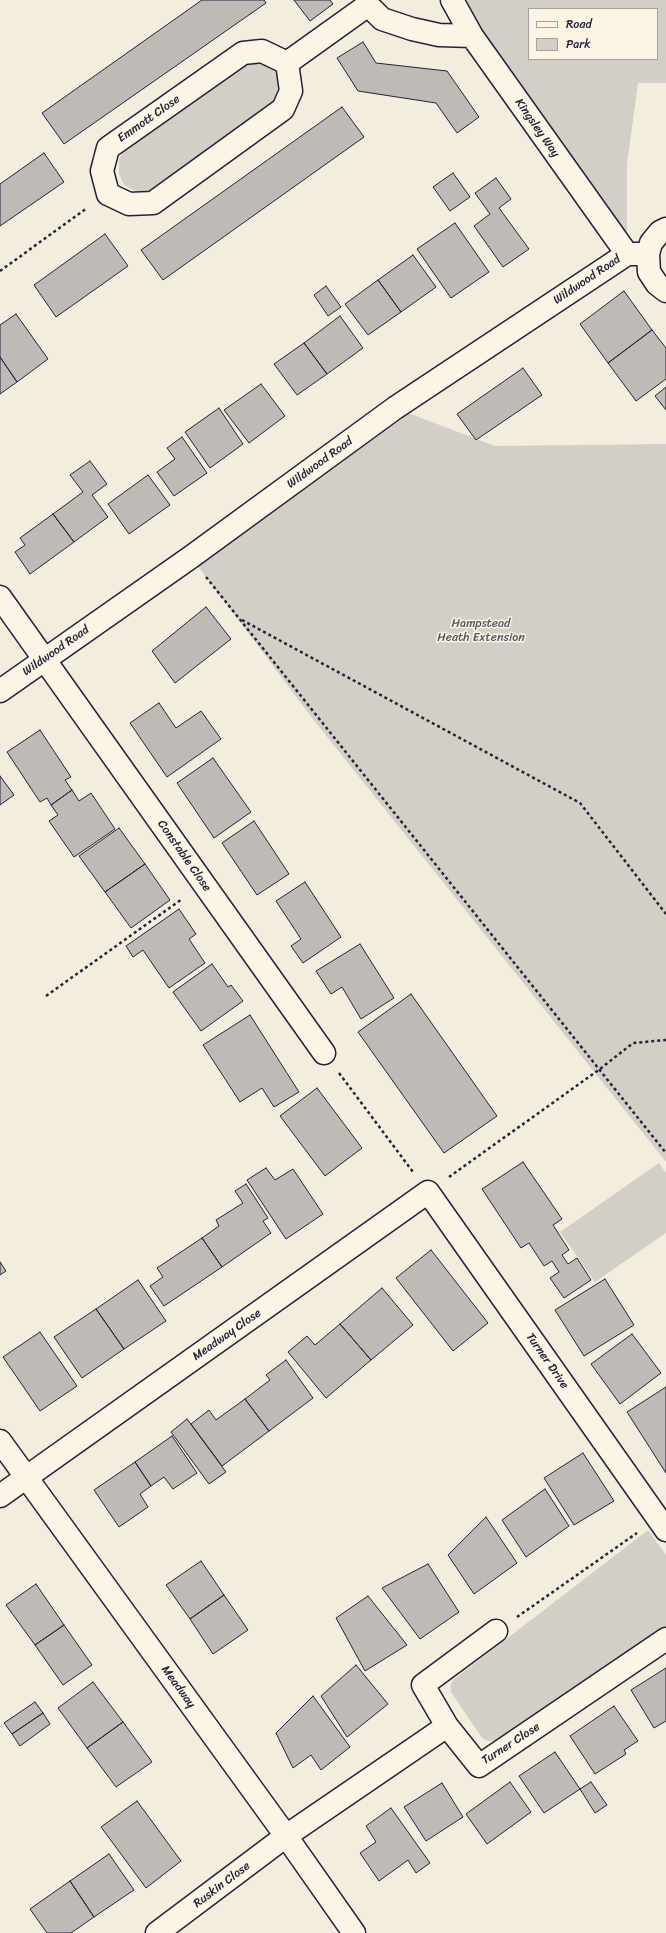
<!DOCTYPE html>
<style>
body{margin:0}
#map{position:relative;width:666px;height:1933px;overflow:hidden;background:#f3edde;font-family:Sriracha,sans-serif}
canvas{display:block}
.legend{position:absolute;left:528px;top:8px;width:130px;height:52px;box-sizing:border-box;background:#fcf5e5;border:1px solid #a5a1a1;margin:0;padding:5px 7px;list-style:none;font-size:12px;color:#22223b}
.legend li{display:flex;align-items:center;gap:8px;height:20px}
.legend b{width:20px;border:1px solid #a5a1a1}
</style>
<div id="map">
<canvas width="666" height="1933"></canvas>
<ul class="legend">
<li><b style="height:5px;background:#fcf5e5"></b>Road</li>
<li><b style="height:11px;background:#d4cfc6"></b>Park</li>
</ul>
</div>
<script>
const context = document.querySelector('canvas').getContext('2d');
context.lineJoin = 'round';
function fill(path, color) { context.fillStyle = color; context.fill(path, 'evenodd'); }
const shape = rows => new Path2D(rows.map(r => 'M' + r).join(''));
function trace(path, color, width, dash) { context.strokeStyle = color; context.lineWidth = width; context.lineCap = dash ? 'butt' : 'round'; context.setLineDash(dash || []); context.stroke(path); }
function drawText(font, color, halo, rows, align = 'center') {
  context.font = font + ' Sriracha,sans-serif'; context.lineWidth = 3; context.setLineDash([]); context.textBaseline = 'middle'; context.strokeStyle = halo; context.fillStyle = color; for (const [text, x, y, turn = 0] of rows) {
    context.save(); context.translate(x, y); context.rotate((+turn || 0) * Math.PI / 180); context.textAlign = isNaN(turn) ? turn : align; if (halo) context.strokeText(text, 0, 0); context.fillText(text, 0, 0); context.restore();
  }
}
const green = shape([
 [452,0,666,0,666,83,638,83,627,164,627,254],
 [529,9,657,9,657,59,529,59],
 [256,62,273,66,278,74,282,84,275,106,155,191,142,193,131,189,124,185,119,174,119,159,125,150,234,69,246,63],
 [395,408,495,446,666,444,666,1162,313,719,191,557],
 [659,1163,666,1173,666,1233,595,1282,560,1232],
 [648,1530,666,1555,666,1627,500,1740,488,1741,482,1738,451,1692,450,1686,453,1680]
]);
const building = shape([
 [202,0,264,0,266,3,64,144,42,113,202,0],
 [294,0,330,0,333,4,310,21,294,0],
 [363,42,376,63,447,71,479,117,457,133,436,103,358,91,337,58,363,42],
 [342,107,364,137,163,280,141,250,342,107],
 [44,153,64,182,0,226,0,184,44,153],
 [453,173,470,197,450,211,433,187,453,173],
 [496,178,511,199,499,208,529,249,503,267,474,226,490,214,475,193,496,178],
 [455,223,489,272,451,298,417,249,455,223],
 [105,234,128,266,56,317,34,285,105,234],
 [413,255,436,287,401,312,378,280,413,255],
 [378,280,401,312,368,335,345,304,378,280],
 [326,286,341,307,328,316,314,295,326,286],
 [624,291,652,330,608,363,580,324,624,291],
 [16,314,48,359,17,382,0,357,0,325,16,314],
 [340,316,363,348,327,374,304,343,340,316],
 [652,330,666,348,666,379,636,401,608,363,652,330],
 [304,343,327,374,297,395,274,364,304,343],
 [0,357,17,382,0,394,0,357],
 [523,368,542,395,476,440,457,414,523,368],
 [261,384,285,416,249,443,224,410,261,384],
 [666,387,666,410,655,396,666,387],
 [219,408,243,444,210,468,185,432,219,408],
 [182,437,207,473,174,496,157,472,175,459,167,448,182,437],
 [90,461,107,484,92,495,108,517,74,542,53,514,83,492,70,475,90,461],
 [148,475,170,505,129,534,108,504,148,475],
 [53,514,74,542,30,574,15,552,25,545,20,538,53,514],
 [206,607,231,639,175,683,152,651,206,607],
 [159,703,176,728,201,711,221,739,167,777,130,723,159,703],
 [40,730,71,777,65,780,72,790,51,805,47,798,40,802,7,752,40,730],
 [213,758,251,812,214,838,177,783,213,758],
 [0,776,14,795,0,805,0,776],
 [72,790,79,801,91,793,115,829,74,857,49,821,58,815,51,805,72,790],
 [254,821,289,874,257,895,222,843,254,821],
 [119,828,145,864,105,892,79,856,119,828],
 [145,864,170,900,131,928,105,892,145,864],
 [305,882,341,937,303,963,291,946,301,939,276,901,305,882],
 [179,909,196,934,189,939,205,963,169,988,143,950,133,957,126,946,179,909],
 [360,944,394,998,361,1019,342,987,331,994,316,971,360,944],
 [212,964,228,987,231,985,243,1001,201,1031,173,992,212,964],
 [411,994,497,1116,444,1153,358,1032,411,994],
 [250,1015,299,1092,274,1107,262,1088,240,1102,203,1045,250,1015],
 [317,1088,362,1148,325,1176,280,1116,317,1088],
 [523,1162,562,1219,553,1225,569,1250,562,1255,568,1264,577,1258,591,1280,564,1298,550,1278,559,1272,552,1261,544,1266,529,1243,521,1248,482,1189,523,1162],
 [266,1168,275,1180,293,1169,323,1214,286,1239,247,1180,266,1168],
 [246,1184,268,1218,263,1221,271,1233,222,1267,202,1238,219,1226,216,1220,243,1203,235,1191,246,1184],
 [202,1238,222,1267,164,1306,150,1286,163,1277,157,1268,202,1238],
 [431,1250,488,1323,453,1351,396,1278,431,1250],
 [0,1262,6,1271,0,1275,0,1262],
 [605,1279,634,1325,584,1356,555,1310,605,1279],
 [138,1280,166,1321,124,1349,96,1309,138,1280],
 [382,1288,413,1325,371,1360,340,1324,382,1288],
 [96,1309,124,1349,82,1378,54,1337,96,1309],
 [340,1324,371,1360,326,1398,288,1352,307,1336,315,1345,340,1324],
 [40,1332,77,1386,40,1411,3,1357,40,1332],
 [632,1334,661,1373,620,1404,591,1364,632,1334],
 [286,1360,313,1398,269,1431,245,1399,270,1380,266,1375,286,1360],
 [666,1387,666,1473,627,1412,666,1387],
 [245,1399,269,1431,222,1466,191,1424,209,1410,216,1420,245,1399],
 [187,1419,226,1472,209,1484,171,1432,187,1419],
 [172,1436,197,1473,173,1489,164,1477,151,1486,135,1462,172,1436],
 [583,1453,614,1501,574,1525,544,1478,583,1453],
 [135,1462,151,1486,140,1494,148,1507,119,1527,94,1490,135,1462],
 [545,1489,569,1526,526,1557,502,1520,545,1489],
 [486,1517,517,1563,474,1594,448,1555,486,1517],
 [201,1561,224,1595,190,1619,166,1585,201,1561],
 [428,1564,459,1612,420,1639,382,1588,428,1564],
 [36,1584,64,1625,35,1645,6,1605,36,1584],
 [224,1595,248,1630,213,1654,190,1619,224,1595],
 [368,1596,407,1645,365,1671,336,1618,368,1596],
 [64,1625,92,1665,63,1685,35,1645,64,1625],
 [356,1665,388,1704,347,1737,321,1696,356,1665],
 [666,1668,666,1721,654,1728,631,1690,666,1668],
 [93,1682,123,1722,87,1748,58,1708,93,1682],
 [313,1696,350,1747,321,1770,311,1755,293,1768,276,1733,313,1696],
 [35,1702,43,1713,12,1734,4,1723,35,1702],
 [614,1706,638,1741,624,1750,626,1754,595,1774,570,1736,614,1706],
 [43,1713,50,1724,20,1746,12,1734,43,1713],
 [123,1722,152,1762,116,1787,87,1748,123,1722],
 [555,1752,580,1789,544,1813,519,1776,555,1752],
 [510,1782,531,1812,487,1844,466,1814,510,1782],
 [591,1782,607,1805,595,1813,580,1789,591,1782],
 [442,1783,463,1817,426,1841,404,1807,442,1783],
 [137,1801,181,1861,146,1888,101,1827,137,1801],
 [391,1808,430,1863,416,1873,408,1860,379,1881,360,1853,376,1842,366,1826,391,1808],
 [109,1854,134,1890,94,1917,70,1881,109,1854],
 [70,1881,94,1917,71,1933,47,1933,30,1909,70,1881]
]);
const path = shape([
 [0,271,87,208],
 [206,577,666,1153],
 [242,620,580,803,666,914],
 [46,996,182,899],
 [339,1073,413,1172],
 [449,1177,600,1069,633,1043,666,1040],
 [517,1617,637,1533]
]);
const minor = shape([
 [368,0,368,5,382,19,412,29,439,35,472,36],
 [452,0,472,36,627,254],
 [262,51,287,63,291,91,283,109,153,203,129,204,108,194,102,171,108,148,243,53,262,51],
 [287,63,368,5],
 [666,229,660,232,651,243,648,254,649,272,657,284,666,291],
 [0,597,324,1053],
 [0,691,191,557,395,408,627,254,648,254],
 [0,1441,286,1836,354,1933],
 [0,1496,428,1192,666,1530],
 [447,1726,423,1685,496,1631],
 [157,1933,286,1836,447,1726,479,1766,666,1639]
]);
const streetNames = [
 ["Emmott Close",149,119,-35],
 ["Kingsley Way",537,128,55],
 ["Wildwood Road",587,280,-34],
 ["Wildwood Road",320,463,-36],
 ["Wildwood Road",56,651,-35],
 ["Constable Close",184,856,55],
 ["Meadway Close",227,1335,-35],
 ["Turner Drive",547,1361,55],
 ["Meadway",178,1687,54],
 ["Turner Close",511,1744,-33],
 ["Ruskin Close",222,1885,-37]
];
const parkNames = [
 ["Hampstead",481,624],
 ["Heath Extension",481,638]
];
fill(green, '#d4cfc6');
fill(building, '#bfbab6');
trace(building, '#22223b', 1);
trace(minor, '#22223b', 25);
trace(path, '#22223b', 2.5, [3, 3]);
trace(minor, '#fcf5e5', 22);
drawText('12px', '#22223b', '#fcf5e5', streetNames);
drawText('12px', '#575665', '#fcf5e5', parkNames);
</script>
